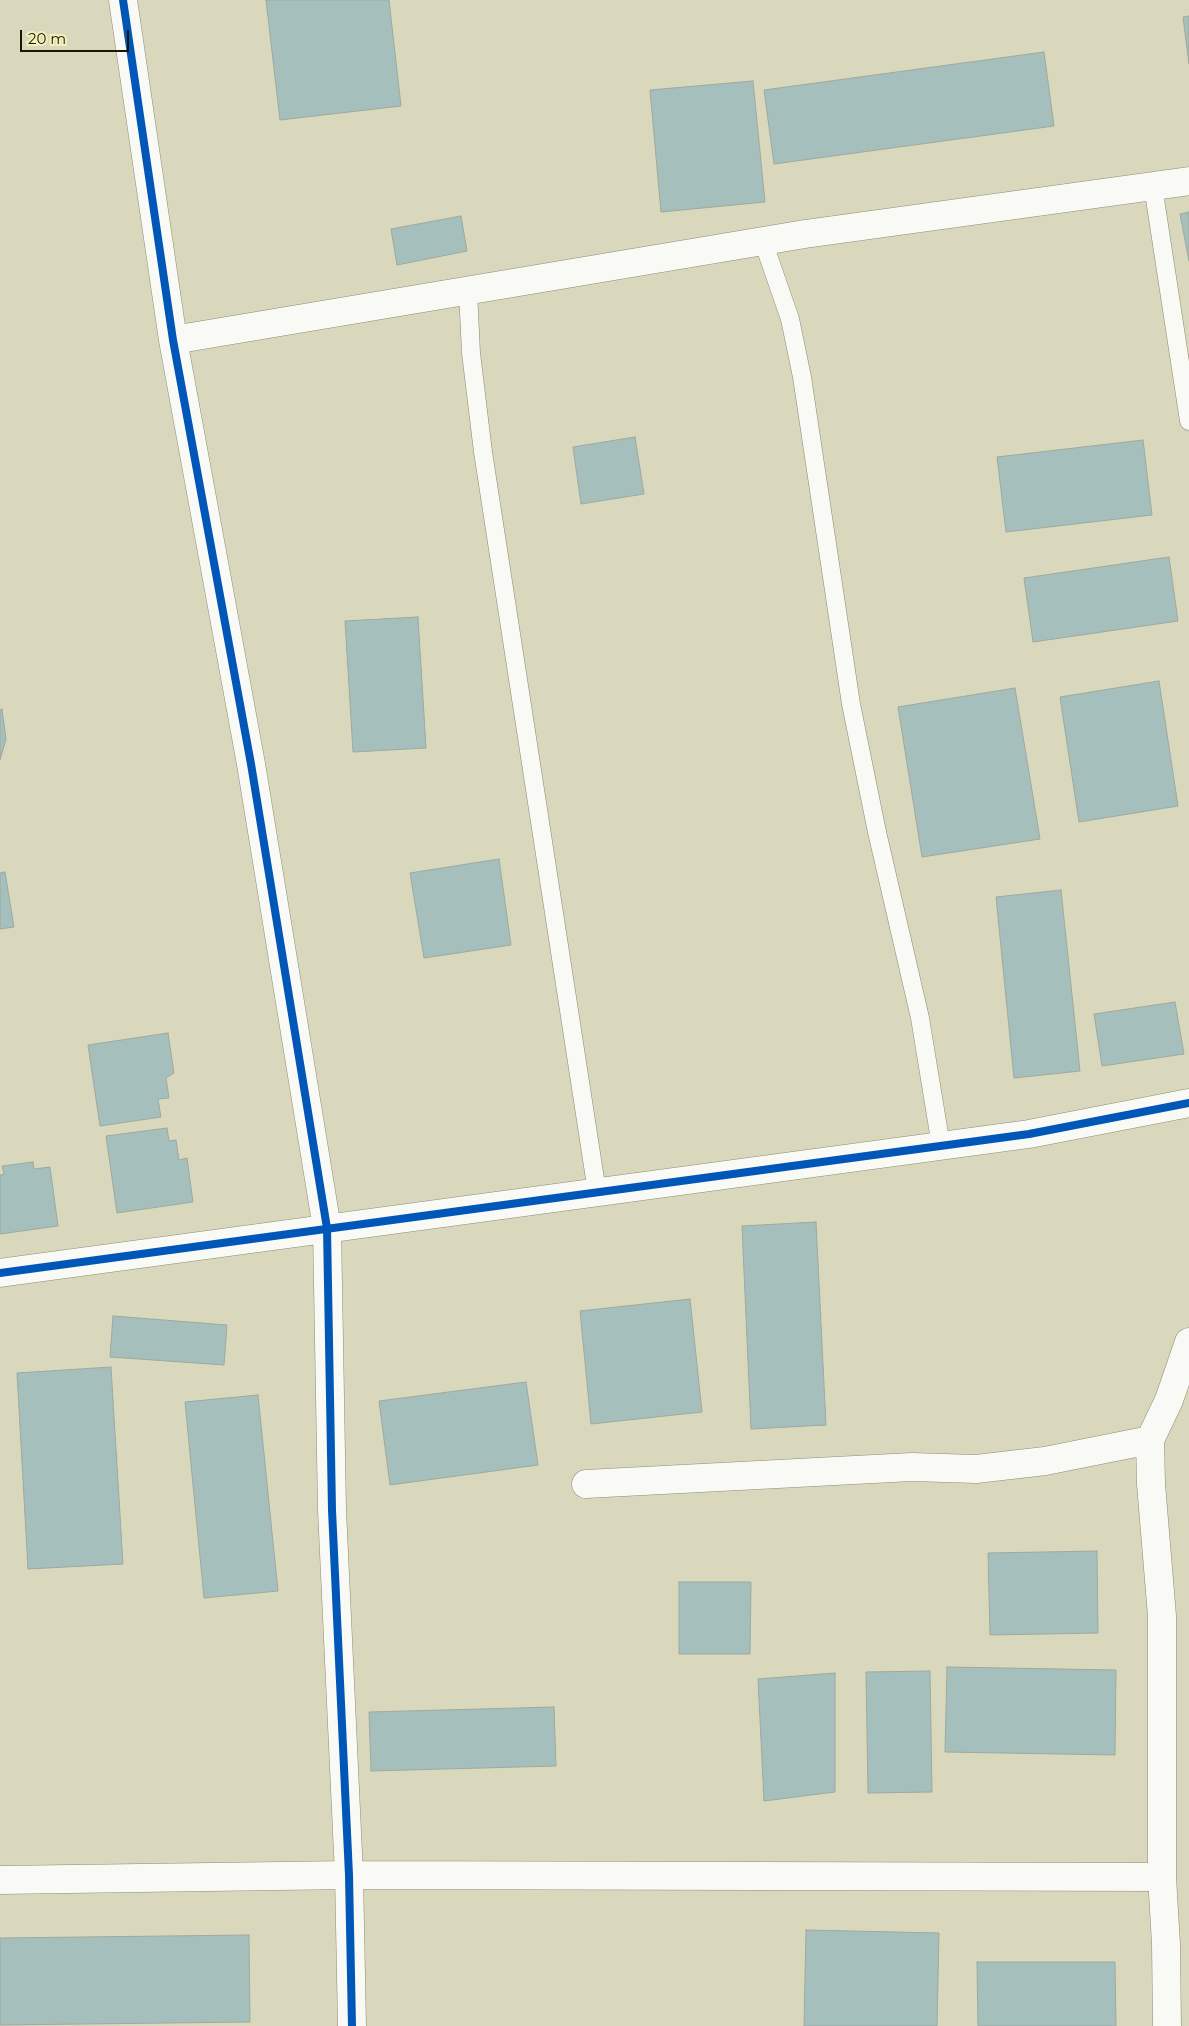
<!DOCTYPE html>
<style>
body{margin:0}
#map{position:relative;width:1189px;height:2026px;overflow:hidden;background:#dad8bc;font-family:Montserrat,sans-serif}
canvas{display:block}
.scale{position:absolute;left:20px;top:30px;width:109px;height:22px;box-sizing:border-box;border:2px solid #1a1805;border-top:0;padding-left:6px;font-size:15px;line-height:18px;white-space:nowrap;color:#1a1805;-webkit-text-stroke:4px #f4f0bb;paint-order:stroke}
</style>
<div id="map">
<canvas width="1189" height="2026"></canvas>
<div class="scale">20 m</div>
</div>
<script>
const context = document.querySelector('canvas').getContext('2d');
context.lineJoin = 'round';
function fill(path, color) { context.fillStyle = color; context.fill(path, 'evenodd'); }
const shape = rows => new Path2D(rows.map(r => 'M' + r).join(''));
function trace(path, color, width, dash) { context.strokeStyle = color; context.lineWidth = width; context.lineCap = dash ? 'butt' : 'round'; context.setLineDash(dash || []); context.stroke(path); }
const building = shape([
 [266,0,389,0,401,106,280,120,266,0],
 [1189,16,1189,64,1183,17,1189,16],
 [1044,52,1054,126,774,164,764,90,1044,52],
 [753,81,765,202,661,212,650,90,753,81],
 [1189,212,1189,261,1180,214,1189,212],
 [461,216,467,251,397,265,391,229,461,216],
 [635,437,644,494,581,504,573,447,635,437],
 [1143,440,1152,515,1006,532,997,457,1143,440],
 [1169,557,1178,621,1033,642,1024,578,1169,557],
 [418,617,426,748,353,752,345,621,418,617],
 [1159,681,1178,806,1079,822,1060,697,1159,681],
 [1015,688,1040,839,922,857,898,707,1015,688],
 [2,709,6,739,0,760,0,710,2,709],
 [499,859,511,945,424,958,410,873,499,859],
 [5,872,14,927,0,929,0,873,5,872],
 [1061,890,1080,1071,1014,1078,996,897,1061,890],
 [1175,1002,1184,1054,1102,1066,1094,1014,1175,1002],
 [168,1033,174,1073,166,1078,169,1098,158,1099,161,1117,100,1126,88,1045,168,1033],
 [167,1128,169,1141,176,1140,179,1160,187,1158,193,1202,117,1213,106,1136,167,1128],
 [33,1162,34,1169,50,1167,58,1226,0,1234,0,1175,4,1174,2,1166,33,1162],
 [816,1222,826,1425,751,1429,742,1226,816,1222],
 [690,1299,702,1412,591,1424,580,1311,690,1299],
 [113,1316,227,1325,224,1365,110,1357,113,1316],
 [111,1367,123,1564,28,1569,17,1373,111,1367],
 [526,1382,538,1465,390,1485,379,1401,526,1382],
 [258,1395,278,1591,204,1598,185,1402,258,1395],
 [1097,1551,1098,1633,990,1635,988,1553,1097,1551],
 [679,1582,751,1582,750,1654,679,1654,679,1582],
 [947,1667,1116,1670,1115,1755,945,1752,947,1667],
 [930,1671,932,1792,868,1793,866,1672,930,1671],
 [835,1673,835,1792,764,1801,758,1679,835,1673],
 [554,1707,556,1766,371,1771,369,1712,554,1707],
 [806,1930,939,1933,937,2026,804,2026,806,1930],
 [249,1935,250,2022,0,2025,0,1938,249,1935],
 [977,1962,1115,1962,1116,2026,978,2026,977,1962]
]);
const lane = shape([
 [1153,186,1189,421],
 [763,241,790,319,802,377,851,704,877,832,920,1018,941,1146],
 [468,291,471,353,483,452,597,1192]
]);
const street = shape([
 [123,0,173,340,251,764,327,1228,332,1510,349,1875,352,2026],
 [173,340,805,234,1189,181],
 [0,1273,1029,1134,1189,1103],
 [586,1484,912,1467,976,1469,1045,1461,1150,1440],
 [0,1880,349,1875,1162,1877],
 [1167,2026,1166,1944,1162,1877,1162,1616,1151,1484,1150,1440,1169,1400,1189,1342]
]);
const cycleway = shape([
 [123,0,173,340,251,764,327,1228,332,1510,349,1875,352,2026],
 [0,1273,1029,1134,1189,1103]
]);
fill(building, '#a5c0bc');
trace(building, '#9ea89f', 1);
trace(lane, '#8c8b75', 19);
trace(street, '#8c8b75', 29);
trace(lane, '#f9f9f5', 18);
trace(street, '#f9f9f5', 28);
trace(cycleway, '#0057b8', 8);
</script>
